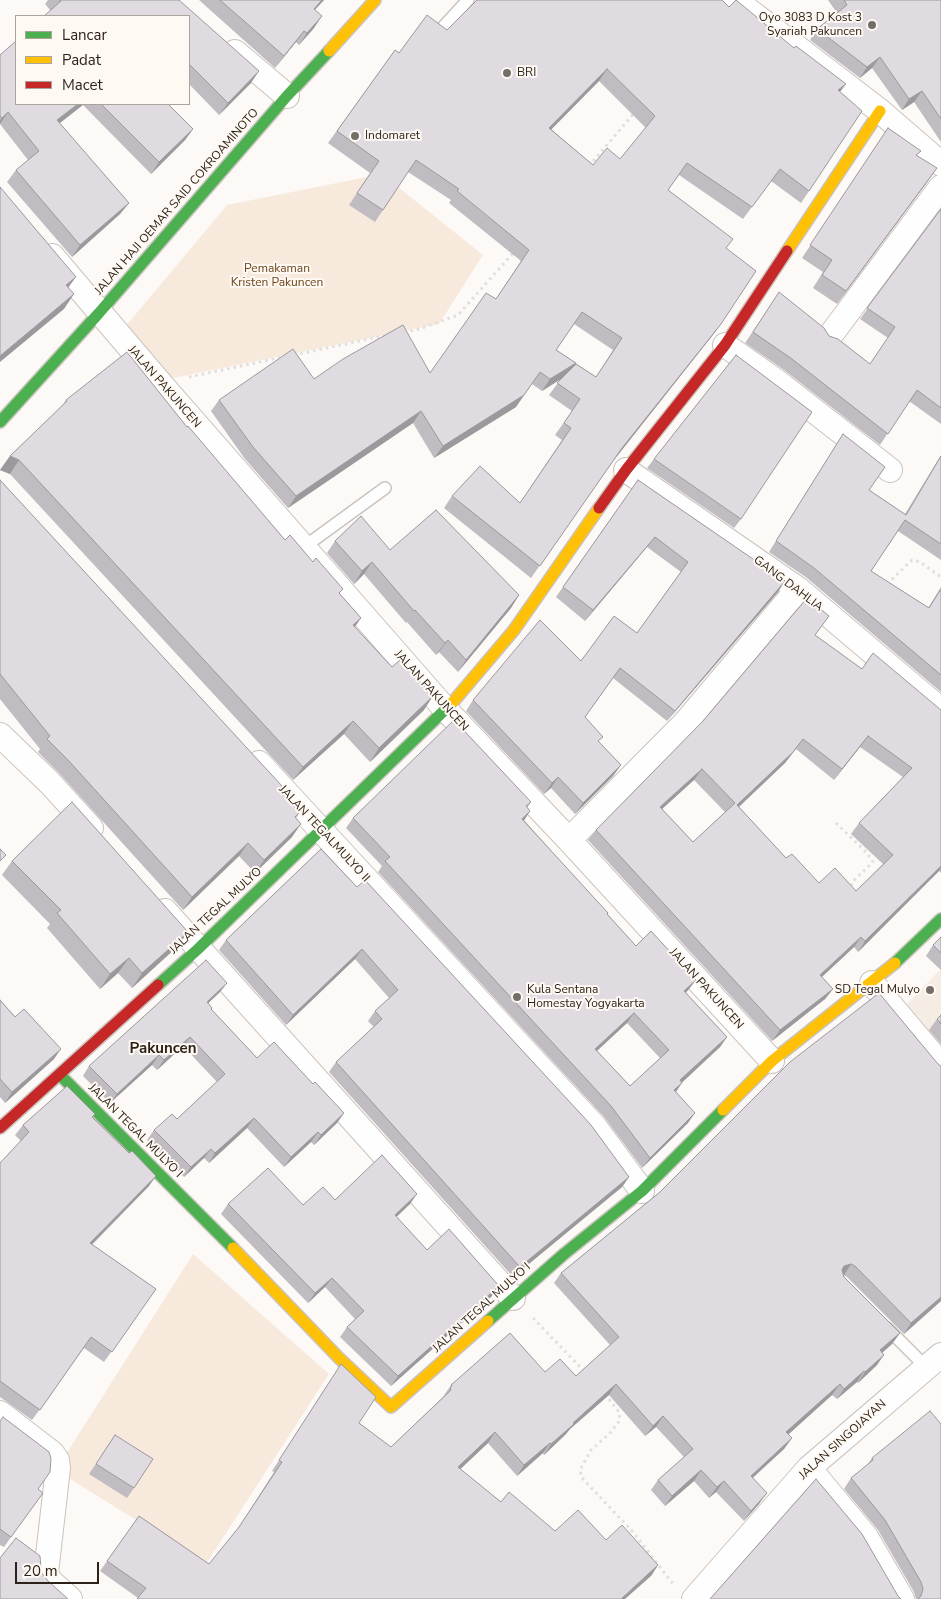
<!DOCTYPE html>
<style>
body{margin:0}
#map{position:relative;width:941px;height:1599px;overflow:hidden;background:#fcf9f7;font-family:"Nunito Sans",sans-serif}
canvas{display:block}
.legend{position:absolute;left:15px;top:15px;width:175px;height:90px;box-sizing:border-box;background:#fff9f4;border:1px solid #aba39c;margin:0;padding:6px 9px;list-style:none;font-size:15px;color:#2d2219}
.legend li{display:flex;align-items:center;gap:10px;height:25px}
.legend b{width:25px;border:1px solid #aba39c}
.scale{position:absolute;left:15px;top:1562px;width:84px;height:22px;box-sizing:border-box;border:2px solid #2d2219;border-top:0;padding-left:6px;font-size:15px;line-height:18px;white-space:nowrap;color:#2d2219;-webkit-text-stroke:4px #fff9f4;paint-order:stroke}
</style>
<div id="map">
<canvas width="941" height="1599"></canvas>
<ul class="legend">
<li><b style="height:6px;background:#4caf50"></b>Lancar</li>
<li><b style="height:6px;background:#ffc107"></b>Padat</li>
<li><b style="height:6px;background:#c62828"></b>Macet</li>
</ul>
<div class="scale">20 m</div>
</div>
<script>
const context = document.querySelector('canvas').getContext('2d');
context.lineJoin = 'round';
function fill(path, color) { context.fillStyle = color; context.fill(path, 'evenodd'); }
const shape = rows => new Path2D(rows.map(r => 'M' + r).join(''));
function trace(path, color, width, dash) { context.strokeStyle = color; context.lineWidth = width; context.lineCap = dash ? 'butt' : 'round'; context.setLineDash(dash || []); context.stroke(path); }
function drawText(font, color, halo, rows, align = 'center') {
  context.font = font + ' "Nunito Sans",sans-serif'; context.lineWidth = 4; context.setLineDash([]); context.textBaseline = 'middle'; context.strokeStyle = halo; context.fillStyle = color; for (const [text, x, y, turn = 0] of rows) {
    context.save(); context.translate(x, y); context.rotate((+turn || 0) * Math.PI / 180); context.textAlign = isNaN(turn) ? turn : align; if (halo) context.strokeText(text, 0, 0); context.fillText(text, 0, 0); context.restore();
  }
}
const built = shape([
 [941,969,941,1054,899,1012]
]);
const green = shape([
 [382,174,483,255,439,324,168,379,125,327,227,205],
 [193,1254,329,1374,206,1564,56,1470]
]);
const path = shape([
 [589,166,635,112],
 [404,332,419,329,458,315,514,252],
 [294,355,388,335],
 [189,377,283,357],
 [887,584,912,560,920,562,941,577],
 [836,823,867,853,873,862,852,882,851,889],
 [533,1318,586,1373],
 [605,1394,619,1412,620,1420,611,1432,591,1450,580,1470,582,1478,633,1532,673,1584]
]);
const lane = shape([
 [444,26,468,0],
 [304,547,385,488],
 [887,1328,926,1367]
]);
const street = shape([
 [735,0,880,111,941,164],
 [235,52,287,96],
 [52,256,160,383,446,710,569,840,772,1061],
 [830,336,941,187],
 [725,345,776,381,890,470],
 [626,470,798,589,941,710],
 [0,735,49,782,91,828],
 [259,763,594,1126,642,1191],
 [569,840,685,723,798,589],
 [165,911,513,1298],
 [872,983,941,1065],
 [0,1413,52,1453,57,1460,58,1468,46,1573,50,1581,70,1599],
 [809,1468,866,1537,902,1599],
 [694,1599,809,1468,941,1355]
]);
const fast = shape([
 [0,422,99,313,287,96,329,51],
 [895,963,941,919],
 [158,985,198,949,453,702],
 [60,1075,233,1248],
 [488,1321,564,1254,642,1191,723,1110]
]);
const slow = shape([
 [329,51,375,0],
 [787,251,880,111],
 [453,702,514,630,599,508],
 [723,1110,772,1061,895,963],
 [233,1248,339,1358,391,1407,488,1321]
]);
const jam = shape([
 [599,508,626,470,725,345,787,251],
 [0,1128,158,985]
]);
const wall = shape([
 [48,0,179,0,251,83,219,115,189,84,189,16,50,10,45,4],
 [199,0,324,0,315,10,314,28,299,45,296,42,275,68],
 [828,0,941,0,941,142,914,102,902,110,872,68,860,78,810,40,817,29,837,13],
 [729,7,840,92,809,191,801,203,771,181,743,219,679,175,668,190,727,248,721,324,712,336,614,460,531,578,444,508,452,496,520,503,562,440,555,435,572,411,549,395,561,379,542,391,532,384,516,407,434,458,413,423,288,508,245,459,211,411,219,400,314,379,430,373,496,299,521,261,449,203,451,200,408,172,375,222,349,205,370,173,328,143,395,50,399,53,447,30],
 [599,81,646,128,620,159,593,165,551,129],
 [574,324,613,350,596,377,556,350],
 [0,55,16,104,168,104,193,129,185,140,151,174,83,105,59,124,129,203,120,214,72,257,7,182,16,170,28,160,0,124],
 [888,128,918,156,928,181,837,304,813,288,823,272,802,258],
 [941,209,941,424,909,401,880,445,784,370,745,343,772,303,829,336,870,364,888,338,860,319],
 [66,400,187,427,285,540,340,594,361,618,355,627,424,710,370,762,344,734,293,780,10,474,0,470,10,456,62,406],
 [843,434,869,490,905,514,941,455,941,560,898,531,871,571,928,608,941,587,941,692,807,578,769,552],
 [654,459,741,519,734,528,647,468],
 [0,480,279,790,300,812,296,818,292,837,255,873,239,856,183,910,59,773,38,752,40,749,0,699],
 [638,480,778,592,667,721,613,678,585,717,599,742,621,765,613,776,575,814,551,788,544,794,466,711,473,700,581,661,637,633,681,572,647,547,585,621,556,597],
 [335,541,390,550,519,595,511,608,458,672,439,652,436,655,407,622,406,623,364,574,354,584,327,553],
 [815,635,862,669,941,710,941,873,939,871,858,952,854,947,822,977,833,989,825,999,772,1041,588,840,596,830],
 [860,747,903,777,859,823,851,834,883,864,856,891,819,883,786,858,739,807,785,763,796,749,834,780],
 [694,780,725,812,693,842,662,809],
 [531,802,527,808,530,811,524,820,608,915,636,946,696,980,686,993,727,1037,720,1047,682,1082,676,1092,688,1123,642,1168,604,1117,378,872,382,866,346,828,353,818],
 [627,1023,660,1058,630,1086,597,1051],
 [321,849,629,1177,622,1187,513,1277,329,1072,336,1062,374,1027,368,1021,375,1011,389,998,355,959,286,1025,219,950,226,940],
 [12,861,178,946,132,988,118,973,100,989,47,928,50,924,2,875],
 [941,937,941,970,926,956,933,945],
 [227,983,220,992,208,1003,212,1008,211,1009,257,1058,313,1084,344,1113,337,1123,314,1145,311,1142,284,1167,247,1128,209,1163,204,1158,184,1177,147,1140,154,1130,177,1119,217,1082,183,1046,157,1070,152,1065,110,1103,83,1076,89,1066],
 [0,1000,54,1059,5,1103,0,1097],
 [941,1015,941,1044,929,1030,937,1019],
 [790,1062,941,1301,904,1334,847,1277,843,1275,844,1277,900,1333,892,1344,882,1353,877,1365,858,1383,857,1382,837,1399,832,1395,788,1434,792,1438,784,1449,753,1478,759,1504,744,1521,716,1492,709,1498,694,1481,665,1506,651,1490,658,1480,684,1457,656,1427,645,1436,609,1395,570,1429,566,1434,544,1455,543,1453,517,1476,488,1443,460,1469,501,1502,555,1531,606,1540,658,1565,651,1576,138,1598,100,1571,139,1516,209,1564,237,1530,274,1472,272,1471,341,1364,359,1423,391,1447,443,1397,451,1385,545,1372,576,1376,610,1345,554,1283,561,1273,660,1192],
 [92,1118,149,1186,92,1245,156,1289,104,1362,84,1348,32,1420,0,1397,0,1163,21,1141,15,1135,23,1125],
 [335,1200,410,1204,396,1217,427,1250,492,1296,391,1386,340,1337,347,1327,355,1319,325,1287,308,1303,221,1214,228,1204,303,1205],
 [0,1421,38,1489,43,1493,4,1547,0,1545],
 [941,1424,941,1599,916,1599,914,1592,878,1530,844,1489,851,1478,867,1465,872,1458],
 [115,1435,134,1488,127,1498,89,1474]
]);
const shadedWall = shape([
 [322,0,324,0,305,20,314,9],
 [322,16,314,28,299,45,307,33],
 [304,31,296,42,275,68,284,56],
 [880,57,872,68,860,78,867,67],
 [607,69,599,81,541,140,549,128],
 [259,71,251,83,219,115,228,103],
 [846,84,837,96,838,90],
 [922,91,914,102,902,110,909,99],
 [78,104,84,104,48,132,57,120],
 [8,112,0,124,0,120],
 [193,129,185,140,151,174,159,162],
 [937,168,928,181,837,304,846,291],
 [129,203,120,214,72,257,80,245],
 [76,277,65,292,66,285],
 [74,294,64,309,0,362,0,356],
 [721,324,712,336,614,460,622,448],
 [576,363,567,375,542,391,550,379],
 [524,395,516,407,434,458,443,446],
 [421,411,413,423,288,508,296,496],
 [10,456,19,460,10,474,0,470],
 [655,537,647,547,585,621,593,610],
 [372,562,364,574,354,584,362,571],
 [785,581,778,592,667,721,675,711],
 [519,595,511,608,458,672,466,660],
 [361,618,351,632,353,625],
 [448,640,439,652,436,655,445,643],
 [433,696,424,710,370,762,379,748],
 [353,721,344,734,293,780,303,767],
 [868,736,860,747,834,780,842,769],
 [803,739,785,763,729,816,737,805],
 [621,765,613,776,575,814,583,803],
 [702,769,694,780,652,818,660,807],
 [558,777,551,788,544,794,552,783],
 [530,811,523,822,522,819],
 [301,824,292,837,255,873,264,860],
 [248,843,239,856,183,910,192,897],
 [941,866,941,868,939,871,858,952,865,941],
 [188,932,178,946,132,988,142,973],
 [861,937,854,947,812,986,820,975],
 [362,949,355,959,286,1025,293,1015],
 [129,958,118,973,100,989,110,974],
 [696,980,688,990,677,1001,684,991],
 [227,983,220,992,200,1011,207,1002],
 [833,989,825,999,772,1041,780,1030],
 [634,1013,627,1023,588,1059,595,1049],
 [190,1037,183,1046,157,1070,164,1060],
 [727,1037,720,1047,673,1091,680,1080],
 [61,1049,54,1059,5,1103,12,1092],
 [159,1055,152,1065,110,1103,117,1094],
 [682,1083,675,1093,674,1090],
 [344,1113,337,1123,314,1145,321,1135],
 [695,1113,688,1123,642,1168,650,1158],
 [254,1118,247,1128,209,1163,215,1153],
 [318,1132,311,1142,284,1167,291,1157],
 [211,1149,204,1158,184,1177,191,1167],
 [156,1176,149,1186,82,1254,90,1243],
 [629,1177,622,1187,513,1277,520,1267],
 [417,1194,410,1204,388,1225,395,1215],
 [851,1264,844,1275,837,1276,844,1266],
 [332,1278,325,1287,308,1303,315,1293],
 [499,1286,492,1296,391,1386,398,1376],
 [941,1297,941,1301,904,1334,911,1323],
 [900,1333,892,1344,873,1361,880,1350],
 [884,1355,877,1365,858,1383,865,1372],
 [864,1371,857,1382,837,1399,844,1389],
 [616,1384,609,1395,570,1429,566,1434,544,1455,551,1444,573,1423],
 [840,1384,832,1395,779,1443,786,1432],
 [663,1416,656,1427,645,1436,653,1426],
 [495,1432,488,1443,451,1478,458,1467],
 [792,1438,784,1449,743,1486,751,1476],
 [550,1443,543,1453,517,1476,524,1465],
 [701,1470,694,1481,665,1506,672,1496],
 [724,1481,716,1492,709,1498,717,1487],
 [767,1493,759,1504,744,1521,751,1511],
 [658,1565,651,1576,625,1599,621,1599]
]);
const building = shape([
 [60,0,179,0,259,71,228,103,189,64,189,16,44,16,61,1,60,0],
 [220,0,322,0,314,9,322,16,307,33,304,31,284,56,220,0],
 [477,0,722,0,729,7,736,0,794,48,796,46,846,84,838,90,862,111,809,191,780,169,752,207,687,163,668,190,733,239,726,248,756,271,721,324,622,448,540,566,452,496,480,466,520,503,571,428,564,423,580,399,557,383,576,364,596,377,622,338,582,312,556,350,576,363,550,379,540,372,524,395,443,446,421,411,296,496,253,447,219,400,293,349,314,379,343,359,403,325,430,373,486,293,496,299,529,250,457,191,459,189,416,160,383,210,357,193,379,161,337,131,395,50,399,53,427,15,447,30,477,0],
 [607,69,655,116,620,159,607,148,593,165,549,128,607,69],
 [844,0,941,0,941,119,922,91,909,99,880,57,867,67,817,29,847,5,844,0],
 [16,41,16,104,78,104,57,120,129,203,80,245,16,170,39,151,8,112,2,118,0,116,0,55,16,41],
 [101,104,168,104,193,129,159,162,101,104],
 [888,128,921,151,916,155,937,168,846,291,822,275,832,260,810,245,888,128],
 [0,187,76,277,66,285,74,294,0,356,0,187],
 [941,209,941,408,917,390,888,434,792,359,753,332,779,292,824,328,829,336,838,339,870,364,895,327,867,308,941,209],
 [127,352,187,427,188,426,285,540,290,535,313,562,316,558,343,589,339,593,361,618,353,625,392,667,400,660,433,696,379,748,353,721,303,767,19,460,10,456,67,401,66,400,127,352],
 [736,355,812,412,741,519,654,459,736,355],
 [843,434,885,467,869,490,906,515,941,456,941,544,905,520,871,571,929,608,941,589,941,675,814,568,776,541,843,434],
 [0,480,282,786,279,789,300,812,295,817,301,824,264,860,248,843,192,897,68,760,47,739,50,736,0,674,0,480],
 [638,480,785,581,675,711,620,668,585,717,603,737,598,741,621,765,583,803,558,777,552,783,473,700,540,620,581,661,614,616,637,633,688,562,655,537,593,610,563,587,638,480],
 [436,510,519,595,466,660,448,640,445,643,415,610,414,611,372,562,362,571,335,541,361,516,390,550,436,510],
 [807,598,829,616,815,635,862,669,873,653,941,710,941,866,865,941,861,937,820,975,833,989,780,1030,596,830,703,721,807,598],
 [868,736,912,768,859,823,893,855,856,891,835,868,819,883,792,854,786,858,737,805,793,752,803,739,842,769,868,736],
 [702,769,735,803,693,842,660,807,702,769],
 [454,720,531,802,526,806,530,811,522,819,608,913,607,914,636,946,651,931,696,980,684,991,727,1037,680,1080,682,1083,674,1090,695,1113,650,1158,611,1106,385,861,390,857,353,818,454,720],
 [634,1013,669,1050,630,1086,595,1049,634,1013],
 [72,802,188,932,142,973,129,958,110,974,57,913,61,910,12,861,72,802],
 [0,849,6,855,0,861,0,849],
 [321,849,357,887,365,880,591,1125,629,1177,520,1267,336,1062,382,1019,375,1011,398,990,362,949,293,1015,226,940,321,849],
 [941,937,941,953,933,945,941,937],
 [206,960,227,983,207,1002,212,1008,211,1009,257,1058,274,1042,313,1084,315,1082,344,1113,321,1135,318,1132,291,1157,254,1118,215,1153,211,1149,191,1167,154,1130,172,1114,177,1119,225,1074,190,1037,164,1060,159,1055,117,1094,89,1066,206,960],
 [879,993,938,1064,941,1066,941,1297,911,1323,855,1266,851,1264,844,1266,842,1270,844,1277,900,1333,880,1350,884,1355,865,1372,864,1371,844,1389,840,1384,786,1432,792,1438,751,1476,767,1493,751,1511,724,1481,717,1487,701,1470,672,1496,658,1480,693,1449,663,1416,653,1426,616,1384,573,1423,574,1424,551,1444,550,1443,524,1465,495,1432,458,1467,501,1502,509,1492,555,1531,578,1510,606,1540,622,1525,658,1565,622,1598,623,1599,137,1599,146,1588,107,1561,139,1516,209,1564,239,1527,282,1462,279,1460,341,1364,376,1397,359,1423,391,1447,451,1390,450,1388,452,1386,451,1385,510,1333,545,1372,560,1359,576,1376,619,1337,561,1273,660,1192,790,1062,879,993],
 [0,1000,15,1017,24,1009,61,1049,12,1092,0,1079,0,1000],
 [941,1015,941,1024,937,1019,941,1015],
 [67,1086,95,1114,92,1117,129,1153,132,1151,156,1176,90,1243,156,1289,112,1352,91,1337,40,1410,0,1381,0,1163,29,1132,23,1125,67,1086],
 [382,1155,417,1194,395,1215,427,1250,449,1229,499,1286,398,1376,347,1327,364,1311,332,1278,315,1293,228,1204,268,1168,303,1205,323,1187,335,1200,382,1155],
 [930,1411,941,1424,941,1599,918,1599,921,1596,923,1589,921,1582,885,1520,851,1478,873,1460,872,1458,930,1411],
 [3,1417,49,1452,51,1458,50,1472,38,1489,43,1493,11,1537,0,1529,0,1421,3,1417],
 [115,1435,153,1459,134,1488,96,1464,115,1435],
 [816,1479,862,1534,898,1596,901,1599,710,1599,816,1479],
 [16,1538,40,1556,41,1569,40,1571,48,1581,68,1599,0,1599,0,1558,16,1538]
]);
const markers = [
 [872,25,5,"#756d67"],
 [507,73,5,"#756d67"],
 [355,136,5,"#756d67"],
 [930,990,5,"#756d67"],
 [517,997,5,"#756d67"]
];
const poiNames = [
 ["Oyo 3083 D Kost 3",862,18,"right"],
 ["Syariah Pakuncen",862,32,"right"],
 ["BRI",517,73],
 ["Indomaret",365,136],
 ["Kula Sentana",527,990],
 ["Homestay Yogyakarta",527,1004],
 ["SD Tegal Mulyo",920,990,"right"]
];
const streetNames = [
 ["JALAN HAJI OEMAR SAID COKROAMINOTO",177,202,-49],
 ["JALAN PAKUNCEN",164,387,49],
 ["GANG DAHLIA",788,584,37],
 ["JALAN PAKUNCEN",431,691,48],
 ["JALAN TEGALMULYO II",324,834,47],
 ["JALAN TEGAL MULYO",216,911,-43],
 ["JALAN PAKUNCEN",706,989,48],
 ["JALAN TEGAL MULYO I",135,1131,45],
 ["JALAN TEGAL MULYO I",482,1308,-42],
 ["JALAN SINGOJAYAN",843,1440,-42]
];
const parkNames = [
 ["Pemakaman",277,269],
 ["Kristen Pakuncen",277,283]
];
const quarterNames = [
 ["Pakuncen",163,1049]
];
fill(built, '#f5ece4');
fill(green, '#f7eadd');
trace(lane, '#cac4be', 14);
trace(street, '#cac4be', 26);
trace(fast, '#cac4be', 14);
trace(slow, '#cac4be', 14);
trace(jam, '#cac4be', 14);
trace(path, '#e0dfde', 3, [2.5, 4]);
trace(lane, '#fffefe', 11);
trace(street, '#fffefe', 24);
trace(fast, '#4caf50', 11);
trace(slow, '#ffc107', 11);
trace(jam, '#c62828', 11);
fill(wall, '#c0bcc1');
fill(shadedWall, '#9c999d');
fill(building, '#dfdbe0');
trace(building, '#9c999d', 1);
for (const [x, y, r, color] of markers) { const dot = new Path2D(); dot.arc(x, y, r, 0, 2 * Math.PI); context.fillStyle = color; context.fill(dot); trace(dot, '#fff9f4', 2); }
drawText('12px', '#2d2219', '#fff9f4', poiNames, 'left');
drawText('12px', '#2d2219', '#fff9f4', streetNames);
drawText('12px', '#6d461a', '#fff9f4', parkNames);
drawText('bold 15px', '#2d2219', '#fff9f4', quarterNames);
</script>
